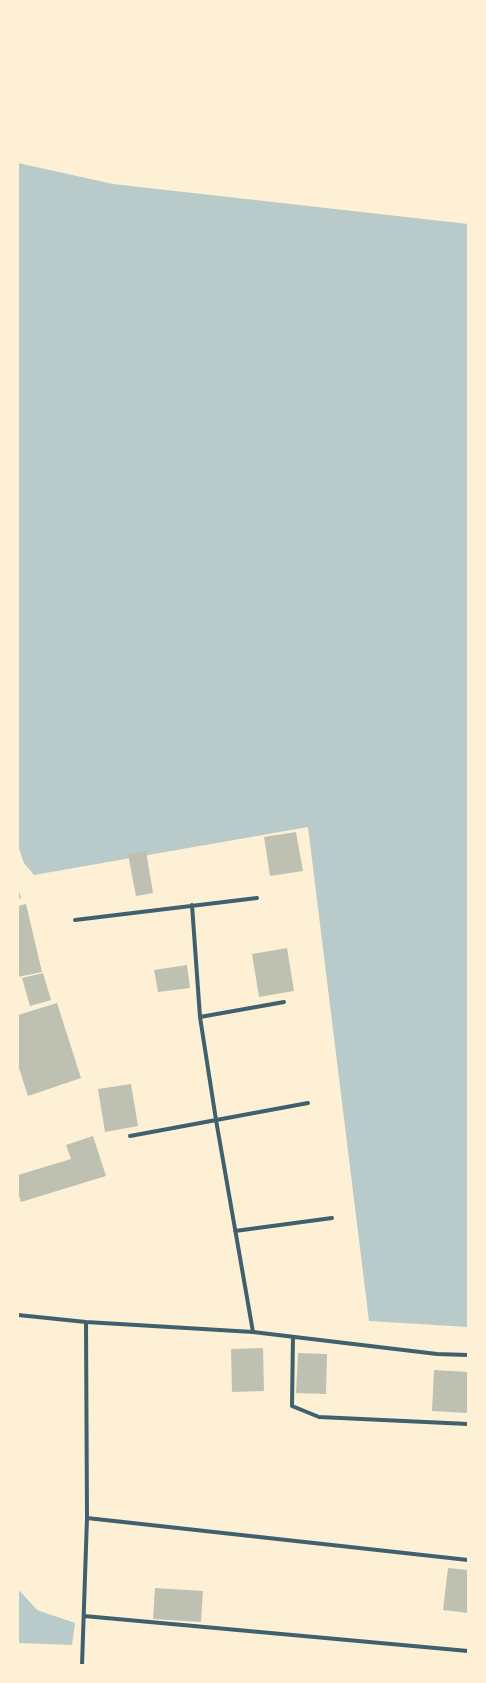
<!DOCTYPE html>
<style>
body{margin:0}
#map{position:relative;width:486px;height:1683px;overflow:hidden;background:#fdf0d5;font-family:Signika,sans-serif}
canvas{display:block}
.frame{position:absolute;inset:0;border:19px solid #fdf0d5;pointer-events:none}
</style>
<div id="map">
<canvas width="486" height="1683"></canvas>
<div class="frame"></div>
</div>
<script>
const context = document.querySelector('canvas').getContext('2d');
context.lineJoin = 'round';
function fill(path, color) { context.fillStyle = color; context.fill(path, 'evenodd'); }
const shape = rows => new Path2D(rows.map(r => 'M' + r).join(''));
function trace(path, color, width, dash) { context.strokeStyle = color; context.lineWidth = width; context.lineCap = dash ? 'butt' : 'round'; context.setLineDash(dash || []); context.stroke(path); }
const green = shape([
 [18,163,113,184,468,224,468,1327,369,1321,308,827,34,875,24,863,18,846],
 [18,1589,37,1610,75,1623,72,1645,18,1643]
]);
const building = shape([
 [296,832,303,871,270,876,264,837],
 [146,851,153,893,136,896,128,854],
 [18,888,21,898,18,899],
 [26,904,42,972,18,977,18,906],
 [287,948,294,991,259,997,252,954],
 [187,965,190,988,158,992,154,970],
 [43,973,51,1000,30,1006,22,978],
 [57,1003,81,1078,28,1096,18,1065,18,1015],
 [131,1084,138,1126,105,1132,98,1089],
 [93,1136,106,1176,21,1202,18,1193,18,1175,71,1159,66,1145],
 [263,1348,264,1391,232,1392,231,1349],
 [298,1353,327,1354,326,1394,296,1393],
 [434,1370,468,1372,468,1413,432,1411],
 [448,1568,468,1570,468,1613,443,1610],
 [155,1588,203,1591,201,1622,153,1619]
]);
const minor = shape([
 [192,905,200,1017,216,1120,253,1332],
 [75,920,257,898],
 [200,1017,284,1002],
 [130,1136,308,1103],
 [235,1231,332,1218],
 [18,1315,86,1322,253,1332,437,1354,468,1355],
 [293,1337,292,1406,319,1417,468,1424],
 [87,1518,468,1560],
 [84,1616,468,1651],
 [82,1665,87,1518,86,1322]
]);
fill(green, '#b9caca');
fill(building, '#bec0b2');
trace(minor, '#3f606c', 4);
</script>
